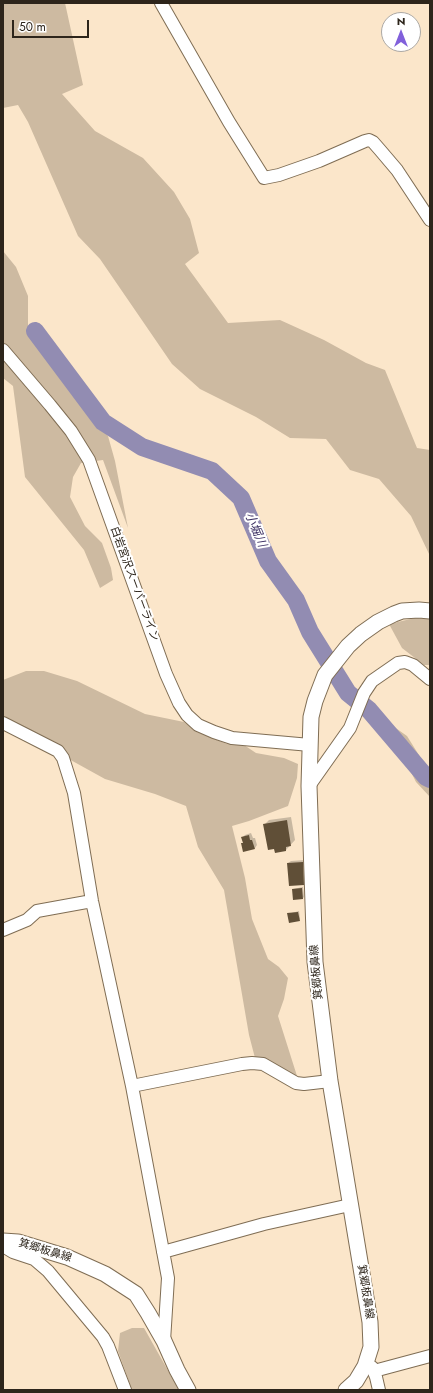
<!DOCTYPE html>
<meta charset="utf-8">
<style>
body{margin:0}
#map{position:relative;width:433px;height:1393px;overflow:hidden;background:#fbe6ca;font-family:Jost,sans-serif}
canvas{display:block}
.frame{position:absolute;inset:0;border:4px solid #2d251b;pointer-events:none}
.north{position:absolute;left:381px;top:12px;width:40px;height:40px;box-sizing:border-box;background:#fff;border:1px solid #aba8a4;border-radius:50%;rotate:0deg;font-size:11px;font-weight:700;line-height:16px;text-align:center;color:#2d251b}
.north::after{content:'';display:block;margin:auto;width:14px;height:18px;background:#8160db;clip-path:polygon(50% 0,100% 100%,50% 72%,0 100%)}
.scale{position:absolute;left:12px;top:20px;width:77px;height:18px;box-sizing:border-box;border:2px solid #2d251b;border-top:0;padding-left:5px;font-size:12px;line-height:14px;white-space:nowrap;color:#2d251b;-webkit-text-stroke:3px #fff;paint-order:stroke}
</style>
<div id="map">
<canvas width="433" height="1393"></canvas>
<div class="frame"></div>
<div class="north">N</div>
<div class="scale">50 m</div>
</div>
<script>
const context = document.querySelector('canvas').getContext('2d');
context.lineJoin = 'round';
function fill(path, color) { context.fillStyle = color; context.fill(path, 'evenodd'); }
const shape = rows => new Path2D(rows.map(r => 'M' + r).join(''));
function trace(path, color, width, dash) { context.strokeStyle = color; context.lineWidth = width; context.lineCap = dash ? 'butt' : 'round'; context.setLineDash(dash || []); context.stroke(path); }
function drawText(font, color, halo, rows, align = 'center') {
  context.font = font + ' Jost,"Noto Sans JP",sans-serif'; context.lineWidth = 4; context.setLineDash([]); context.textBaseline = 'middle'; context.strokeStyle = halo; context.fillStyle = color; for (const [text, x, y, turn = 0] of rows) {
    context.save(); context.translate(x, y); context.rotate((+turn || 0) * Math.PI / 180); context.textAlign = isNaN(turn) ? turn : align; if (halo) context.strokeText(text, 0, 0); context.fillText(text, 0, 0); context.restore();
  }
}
const green = shape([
 [3,3,65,3,83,85,62,94,95,131,143,158,174,192,190,219,199,253,185,264,228,323,280,320,324,340,366,363,385,370,417,448,430,450,430,556,411,516,379,479,350,470,326,439,290,438,256,417,200,389,172,364,100,259,78,236,28,122,18,105,3,108],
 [3,251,16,267,28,296,28,331,108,436,115,461,128,528,103,460,81,463,73,477,70,497,85,526,102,543,111,568,113,580,100,588,84,550,25,477,13,386,3,378],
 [415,618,430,619,430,665,424,665,402,648,389,624],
 [26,671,44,671,77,681,145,714,184,722,197,732,227,744,244,745,256,753,284,758,298,764,297,778,288,806,249,821,232,826,245,878,252,919,268,959,279,967,288,978,284,999,278,1016,297,1076,263,1059,255,1058,249,1035,224,890,198,847,186,806,155,794,105,779,67,758,3,718,3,680],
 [373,719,383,719,407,736,427,768,430,770,430,797,416,782,410,770,375,730,372,724],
 [132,1328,144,1328,179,1390,132,1390,118,1351,120,1333]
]);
const shadow = shape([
 [291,817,295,840,286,850,264,825,269,820],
 [251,833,253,838,255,838,257,845,255,848,242,844,244,842,243,837,245,835],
 [305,860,307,881,304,884,288,863,291,861],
 [303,887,304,897,303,898,293,889],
 [299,911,300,919,299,920,288,914]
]);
const river = shape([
 [35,331,103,422,142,447,212,471,241,498,268,561,296,600,310,632,348,693,369,710,426,777,430,779]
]);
const building = shape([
 [287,820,291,846,286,847,286,851,275,853,274,849,268,850,263,824],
 [249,835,250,840,252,840,255,849,243,852,241,843,243,843,241,837],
 [303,862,304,885,289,886,287,863],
 [302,888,303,899,293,900,292,889],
 [298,912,300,921,289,923,287,913]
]);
const minor = shape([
 [161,3,229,122,264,178,279,175,319,161,365,141,369,140,373,142,380,150,397,170,430,220],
 [3,350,50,405,71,431,89,460,166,674,179,703,187,715,198,725,214,732,232,738,310,745],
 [3,723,58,751,63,758,74,793,92,901,132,1086,168,1278,164,1341],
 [309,786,350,728,364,693,372,681,398,663,405,662,413,665,430,679],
 [3,930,27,920,37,911,92,901],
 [132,1086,242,1064,252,1063,263,1064,296,1083,304,1084,330,1081],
 [3,1246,13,1252,34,1259,48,1271,103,1337,108,1346,125,1390],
 [163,1252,264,1224,350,1205],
 [370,1366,372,1367,376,1377,379,1390],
 [374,1371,430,1356]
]);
const major = shape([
 [3,1241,18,1242,67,1257,105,1274,136,1294,148,1313,164,1341,177,1370,188,1390],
 [346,1390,356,1381,365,1366,371,1347,370,1322,330,1081,315,962,309,786,311,717,315,701,325,675,348,646,361,634,378,622,394,614,402,611,419,610,430,611]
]);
const streetNames = [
 ["白岩宮沢スーパーライン",134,584,70],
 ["箕郷板鼻線",317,972,-95],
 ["箕郷板鼻線",45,1251,17],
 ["箕郷板鼻線",365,1292,81]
];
const waterNames = [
 ["小堀川",255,530,67]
];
fill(green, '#cdbaa1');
fill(shadow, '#0003');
trace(river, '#928cb2', 18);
fill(building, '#604f37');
trace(minor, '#7f6d54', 14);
trace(major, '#7f6d54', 17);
trace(minor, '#fff', 12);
trace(major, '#fff', 15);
drawText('11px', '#2d251b', '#fff', streetNames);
drawText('italic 12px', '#3d3164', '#fff', waterNames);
</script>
